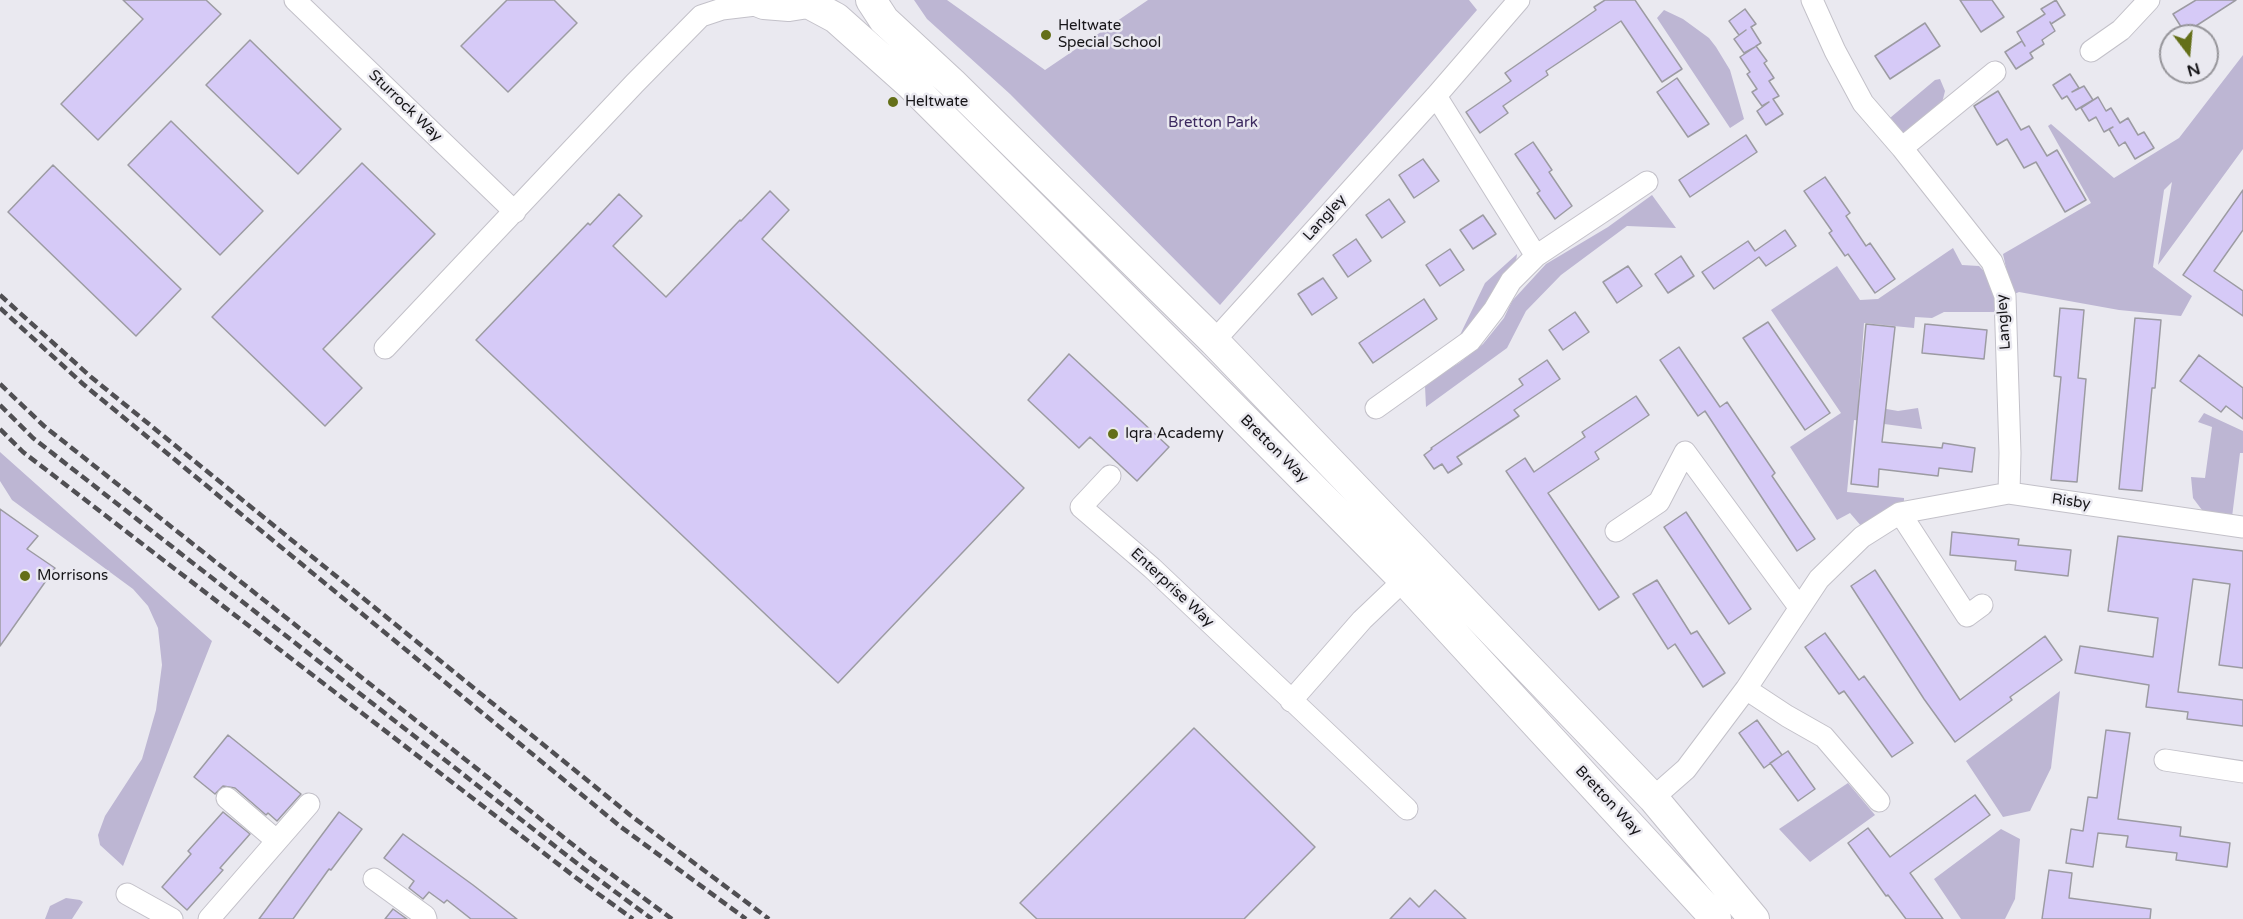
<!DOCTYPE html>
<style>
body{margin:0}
#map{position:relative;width:2243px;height:919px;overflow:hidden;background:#eae9f0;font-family:"Varela Round",sans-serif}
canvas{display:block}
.north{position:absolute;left:2159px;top:24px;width:60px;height:60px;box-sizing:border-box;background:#eae9f0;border:2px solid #96959a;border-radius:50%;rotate:164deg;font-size:16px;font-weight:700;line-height:24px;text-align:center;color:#171619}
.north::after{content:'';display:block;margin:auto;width:21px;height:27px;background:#646f18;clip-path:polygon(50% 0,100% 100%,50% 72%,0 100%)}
</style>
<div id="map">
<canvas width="2243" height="919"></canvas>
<div class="north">N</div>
</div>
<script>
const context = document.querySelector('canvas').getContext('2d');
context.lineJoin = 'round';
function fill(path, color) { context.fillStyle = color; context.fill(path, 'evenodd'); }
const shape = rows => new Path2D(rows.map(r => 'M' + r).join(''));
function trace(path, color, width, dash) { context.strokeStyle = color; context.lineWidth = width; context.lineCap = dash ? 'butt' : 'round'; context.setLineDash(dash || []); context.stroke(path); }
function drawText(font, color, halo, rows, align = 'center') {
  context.font = font + ' "Varela Round",sans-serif'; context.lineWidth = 5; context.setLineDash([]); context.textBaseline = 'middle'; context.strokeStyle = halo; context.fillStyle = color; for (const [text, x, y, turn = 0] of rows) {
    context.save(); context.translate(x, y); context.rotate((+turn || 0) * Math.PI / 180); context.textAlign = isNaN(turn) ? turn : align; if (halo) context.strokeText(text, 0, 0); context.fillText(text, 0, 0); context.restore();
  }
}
const green = shape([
 [914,0,947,0,1045,70,1148,0,1469,0,1477,10,1220,305,1010,94,927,19],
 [1664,10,1683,19,1709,38,1716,47,1730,70,1744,119,1730,128,1657,18],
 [2243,55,2243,149,2158,265,2172,182,2164,190,2153,267,2192,296,2181,316,2119,310,2019,292,2012,295,2003,254,2091,203,2048,126,2051,124,2114,178,2179,138],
 [1940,79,1945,91,1941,107,1904,133,1893,132,1884,123,1935,80],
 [1652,195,1676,228,1627,226,1561,275,1526,311,1507,348,1426,407,1425,386,1438,375,1459,363,1483,344,1504,318,1512,301,1546,264,1608,227],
 [1953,248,1962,265,1979,266,1993,280,1995,312,1944,312,1932,318,1915,317,1914,328,1864,323,1858,404,1898,411,1918,408,1922,429,1854,420,1847,492,1904,498,1904,504,1862,527,1850,513,1837,520,1790,447,1841,413,1771,310,1837,266,1860,300,1878,299],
 [1517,254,1516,262,1483,316,1459,337,1485,283],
 [2204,413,2243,431,2243,453,2240,453,2232,517,2217,516,2202,510,2193,498,2191,477,2205,478,2212,427,2198,422],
 [0,452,212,641,123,866,100,845,98,835,105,816,142,759,156,710,162,665,158,628,148,606,133,589,12,500,0,481],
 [2060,691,2051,768,2030,811,2003,817,1966,761],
 [1848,783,1875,815,1810,862,1779,829],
 [2001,829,2020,839,2015,899,2005,919,1961,919,1934,879],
 [66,898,80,900,83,902,72,919,45,919,50,906]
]);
const building = shape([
 [123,0,206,0,221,14,98,140,61,104,143,19,123,0],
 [507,0,554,0,577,23,508,92,461,46,507,0],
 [1605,0,1635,0,1682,69,1662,82,1621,21,1546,71,1548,75,1503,106,1508,113,1480,133,1466,112,1511,81,1505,73,1596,10,1594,7,1605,0],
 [1960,0,1992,0,2004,17,1981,32,1960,0],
 [2056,0,2065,15,2051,24,2050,22,2055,31,2042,40,2044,44,2030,53,2033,58,2016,69,2005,52,2022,41,2025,46,2017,32,2045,14,2041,9,2056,0],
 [2196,0,2236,0,2185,33,2173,14,2196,0],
 [1745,9,1756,24,1751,27,1761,43,1756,46,1767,61,1764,63,1774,78,1769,81,1779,96,1773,99,1783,114,1766,125,1757,111,1769,102,1762,106,1752,92,1757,89,1747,74,1750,72,1740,57,1755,47,1744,53,1734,39,1746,30,1739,35,1729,21,1745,9],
 [1925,23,1940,46,1890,79,1875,56,1925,23],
 [250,40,341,129,298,174,206,85,250,40],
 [2070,74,2079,88,2072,92,2084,86,2093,100,2076,110,2067,96,2062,99,2053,85,2070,74],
 [1677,78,1709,124,1688,137,1657,92,1677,78],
 [1998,91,2021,130,2029,126,2047,156,2057,150,2086,200,2065,212,2036,162,2024,168,2007,139,1997,145,1974,106,1998,91],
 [2098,97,2106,111,2111,108,2120,123,2128,118,2138,135,2144,132,2154,148,2135,159,2125,142,2119,146,2109,129,2113,127,2104,132,2096,117,2089,121,2081,108,2098,97],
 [171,121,263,211,220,255,128,165,171,121],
 [1746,135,1757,152,1690,197,1679,180,1746,135],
 [1533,142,1552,170,1549,172,1572,206,1555,219,1537,193,1540,191,1515,154,1533,142],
 [1423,159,1439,181,1414,198,1399,175,1423,159],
 [362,163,435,234,323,349,362,388,325,426,212,317,362,163],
 [53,165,181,289,136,336,8,212,53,165],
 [1825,177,1850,213,1846,216,1866,246,1870,243,1895,279,1875,293,1848,254,1845,256,1829,233,1832,231,1804,191,1825,177],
 [2243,190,2243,230,2214,271,2243,291,2243,316,2183,275,2243,190],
 [770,191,789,210,762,239,1024,488,838,683,476,340,588,223,590,225,619,194,642,216,613,246,666,297,740,220,741,221,770,191],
 [1389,199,1405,222,1382,238,1366,215,1389,199],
 [1483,215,1496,234,1473,249,1460,230,1483,215],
 [1785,230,1796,246,1766,266,1759,257,1714,289,1702,272,1748,241,1755,251,1785,230],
 [1356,239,1371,261,1348,277,1333,255,1356,239],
 [1450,249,1464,270,1440,286,1426,265,1450,249],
 [1681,256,1694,276,1668,293,1655,274,1681,256],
 [1628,266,1642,286,1617,303,1603,282,1628,266],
 [1323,278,1337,298,1312,315,1298,294,1323,278],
 [1424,299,1437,319,1373,363,1359,343,1424,299],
 [2060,308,2084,310,2078,378,2086,379,2077,482,2051,480,2061,377,2054,376,2060,308],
 [1575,312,1589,332,1563,350,1549,330,1575,312],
 [2135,318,2161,320,2155,388,2152,388,2142,491,2119,489,2135,318],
 [1768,322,1830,413,1805,430,1743,338,1768,322],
 [1866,324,1895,327,1882,442,1942,448,1943,443,1975,448,1972,472,1939,468,1938,476,1879,469,1878,487,1851,484,1866,324],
 [1925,324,1987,330,1984,359,1922,353,1925,324],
 [1679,347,1720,407,1727,402,1775,473,1772,476,1815,539,1797,551,1705,411,1698,416,1660,360,1679,347],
 [1069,354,1169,447,1137,481,1090,437,1079,448,1028,400,1069,354],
 [2199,355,2243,388,2243,419,2226,406,2221,412,2180,381,2199,355],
 [1547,360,1560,379,1514,410,1519,416,1457,457,1462,464,1448,473,1442,464,1434,469,1424,455,1432,449,1431,448,1523,385,1519,379,1547,360],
 [1636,396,1649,415,1595,452,1599,459,1548,493,1619,597,1599,610,1506,471,1525,458,1534,472,1585,437,1582,432,1636,396],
 [0,509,38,536,27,549,55,568,0,646,0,509],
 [1686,512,1751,609,1729,624,1664,527,1686,512],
 [1952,532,2019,539,2018,545,2071,550,2068,576,2015,570,2016,561,1950,555,1952,532],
 [2118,536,2243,551,2243,668,2219,665,2230,584,2193,579,2178,692,2243,700,2243,726,2187,719,2188,712,2146,707,2149,685,2075,673,2080,646,2153,657,2158,618,2108,611,2118,536],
 [1875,570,1960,700,2045,636,2062,660,2010,697,2012,700,1955,742,1924,699,1851,586,1875,570],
 [1657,580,1691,634,1697,631,1725,673,1703,687,1675,644,1668,649,1633,594,1657,580],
 [1825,633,1859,680,1864,676,1913,743,1892,757,1844,691,1839,694,1805,647,1825,633],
 [1757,720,1782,755,1764,768,1739,733,1757,720],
 [1194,728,1315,847,1244,919,1037,919,1020,903,1194,728],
 [2106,730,2130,733,2118,819,2181,827,2180,836,2230,843,2227,867,2176,860,2177,853,2126,847,2128,836,2098,833,2093,867,2066,863,2071,829,2083,831,2088,797,2097,798,2106,730],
 [228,735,301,794,277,821,268,813,266,815,235,788,223,786,215,794,194,777,228,735],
 [1788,751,1815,789,1798,801,1770,763,1788,751],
 [1975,795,1990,815,1910,873,1943,919,1906,919,1888,895,1886,896,1848,843,1868,828,1890,857,1975,795],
 [223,812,250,834,220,868,223,870,187,910,162,887,191,854,188,851,223,812],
 [339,812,362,829,331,870,329,869,293,919,259,919,339,812],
 [403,834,473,885,517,919,471,919,447,900,444,903,429,892,423,899,409,888,414,881,384,858,403,834],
 [2049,870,2072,873,2069,898,2151,909,2150,919,2042,919,2049,870],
 [1435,890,1466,919,1390,919,1410,898,1419,907,1435,890],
 [393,909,407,919,385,919,393,909]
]);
const street = shape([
 [295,0,515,212],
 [1812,0,1835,51,1863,103,1902,148,1992,262,2005,296,2010,453,2009,493],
 [2091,51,2121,30,2149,0],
 [1436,96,1536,256],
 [1902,148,1995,72],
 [1214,341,1436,96,1519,0],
 [385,348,635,83,701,16,722,9,764,4],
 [1376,408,1470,341,1494,310,1511,281,1536,256,1647,182],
 [1110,476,1081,507,1152,568,1407,809],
 [1900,513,1967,616,1982,605],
 [1616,531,1659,502,1685,452,1799,607],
 [1746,689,1787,716,1824,737,1879,801],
 [1291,701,1362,620,1404,580],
 [2165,760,2243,772],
 [227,798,276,840],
 [1653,798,1686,769,1746,689,1819,579,1862,537,1900,513,2009,493,2243,527],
 [374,879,425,916,426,919],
 [127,894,172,919],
 [209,919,309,804]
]);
const secondary = shape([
 [754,0,764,4,789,6,808,3,813,0],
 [871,0,884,20,952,83,1214,341,1653,798,1754,919],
 [808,3,836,18,910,84,1191,365,1404,580,1716,919]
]);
const rail = shape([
 [0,295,91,377,630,815,769,919],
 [0,308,83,384,621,827,746,919],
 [0,384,44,426,591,859,672,919],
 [0,405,33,438,583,868,652,919],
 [0,429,23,452,575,877,633,919]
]);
const markers = [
 [1046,35,6,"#646f18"],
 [893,102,6,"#646f18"],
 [1113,434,6,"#646f18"],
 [25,576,6,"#646f18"]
];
const poiNames = [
 ["Heltwate",1058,26],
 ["Special School",1058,43],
 ["Heltwate",905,102],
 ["Iqra Academy",1125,434],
 ["Morrisons",37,576]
];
const streetNames = [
 ["Sturrock Way",405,106,44],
 ["Langley",1325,218,-48],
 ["Langley",2004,322,-94],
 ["Bretton Way",1274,449,45],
 ["Risby",2071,502,8],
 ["Enterprise Way",1172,588,43],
 ["Bretton Way",1608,801,47]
];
const parkNames = [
 ["Bretton Park",1213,123]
];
fill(green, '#bdb6d3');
fill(building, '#d6caf7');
trace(building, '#9c9ba2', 1.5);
trace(street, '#c3c1c9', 23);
trace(secondary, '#c3c1c9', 32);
trace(street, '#fff', 21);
trace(secondary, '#fff', 30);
trace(rail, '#504f53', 4.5, [9, 4.5]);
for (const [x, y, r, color] of markers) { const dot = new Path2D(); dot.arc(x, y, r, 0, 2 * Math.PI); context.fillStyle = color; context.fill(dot); trace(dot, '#eae9f0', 2); }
drawText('15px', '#171619', '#eae9f0', poiNames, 'left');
drawText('15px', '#171619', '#eae9f0', streetNames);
drawText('15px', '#3c295f', '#eae9f0', parkNames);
</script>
